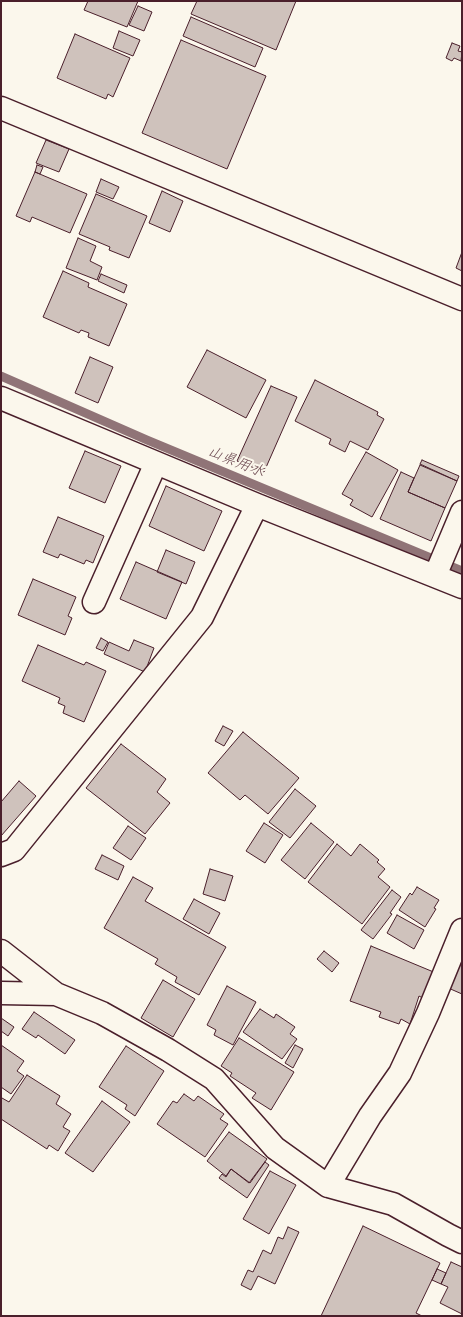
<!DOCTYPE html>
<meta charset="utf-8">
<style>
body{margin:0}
#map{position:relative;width:463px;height:1317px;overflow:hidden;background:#fbf7ec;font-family:"Shantell Sans",sans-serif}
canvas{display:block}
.frame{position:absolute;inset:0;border:2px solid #4a1f2b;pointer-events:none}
</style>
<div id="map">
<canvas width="463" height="1317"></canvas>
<div class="frame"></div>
</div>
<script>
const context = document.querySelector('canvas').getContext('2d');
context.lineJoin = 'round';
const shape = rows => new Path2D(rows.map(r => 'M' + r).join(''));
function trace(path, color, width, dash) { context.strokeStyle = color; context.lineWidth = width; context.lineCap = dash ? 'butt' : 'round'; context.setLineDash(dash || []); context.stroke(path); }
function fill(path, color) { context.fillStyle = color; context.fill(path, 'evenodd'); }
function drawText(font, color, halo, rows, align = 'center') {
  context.font = font + ' "Shantell Sans","Klee One",sans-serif'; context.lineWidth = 4; context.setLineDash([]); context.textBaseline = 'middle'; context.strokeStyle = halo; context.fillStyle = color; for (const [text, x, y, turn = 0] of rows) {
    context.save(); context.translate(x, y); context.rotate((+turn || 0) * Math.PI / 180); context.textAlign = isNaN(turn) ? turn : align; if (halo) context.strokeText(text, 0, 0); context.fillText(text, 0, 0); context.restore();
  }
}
const stream = shape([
 [1,376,147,440,462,571]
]);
const building = shape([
 [88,1,138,1,127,27,84,10,88,1],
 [197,1,296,1,276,50,191,14,197,1],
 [138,6,152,12,144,31,129,25,138,6],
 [191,17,263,48,255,67,183,36,191,17],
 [119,31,140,40,133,56,113,48,119,31],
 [75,34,130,58,113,97,108,94,106,99,57,78,75,34],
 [181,40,266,76,227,169,142,133,181,40],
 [452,43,460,46,458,51,462,52,461,61,454,58,452,61,446,58,452,43],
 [46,140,69,149,59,172,36,163,46,140],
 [37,165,43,167,40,174,35,172,37,165],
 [35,172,87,194,70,233,32,217,30,222,16,216,35,172],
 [101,179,119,187,113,199,96,192,101,179],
 [162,191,183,201,170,232,149,223,162,191],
 [96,194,147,216,129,258,109,250,110,247,79,234,96,194],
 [78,238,96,246,90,261,102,267,97,280,66,268,78,238],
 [462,252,462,271,456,268,462,252],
 [63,271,89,283,88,287,127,304,109,346,88,337,89,333,81,330,79,333,43,317,63,271],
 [101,274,127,285,124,293,98,281,101,274],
 [207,350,266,380,246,418,187,387,207,350],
 [90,357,113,367,98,403,75,393,90,357],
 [315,380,378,412,377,415,384,419,368,450,350,441,345,452,329,444,331,439,295,421,315,380],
 [271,386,297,397,264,472,237,461,271,386],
 [85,451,121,466,105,503,69,488,85,451],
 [366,452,398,470,372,517,350,505,353,500,342,494,366,452],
 [422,460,459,476,457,481,420,464,422,460],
 [420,465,457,481,445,508,408,492,420,465],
 [401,472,414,478,408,492,445,508,431,541,380,519,401,472],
 [166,486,222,511,204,551,149,526,166,486],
 [58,517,104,536,93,563,86,560,84,564,60,554,58,558,43,552,58,517],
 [166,550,195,562,186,584,157,572,166,550],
 [136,562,182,582,166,619,120,599,136,562],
 [33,579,76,597,68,616,72,618,65,635,18,615,33,579],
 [101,638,108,642,103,651,96,648,101,638],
 [134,640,154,648,145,672,104,654,109,642,129,651,134,640],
 [38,645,84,665,86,662,106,671,84,722,63,713,65,706,58,703,60,698,22,681,38,645],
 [223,726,233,731,224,746,215,741,223,726],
 [243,732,299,778,268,814,245,795,240,800,208,773,243,732],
 [121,744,166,779,157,792,170,803,145,834,86,788,121,744],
 [19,781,36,796,1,836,1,802,19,781],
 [295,789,316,806,290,838,269,822,295,789],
 [264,823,283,835,265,863,246,851,264,823],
 [311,823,334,842,305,879,281,860,311,823],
 [128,826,146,838,131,860,113,848,128,826],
 [337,844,351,856,360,844,379,860,377,862,385,869,378,877,390,887,362,924,308,882,337,844],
 [102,855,124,866,118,880,95,869,102,855],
 [210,869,233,876,225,901,203,894,210,869],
 [133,877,153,888,145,901,226,947,199,995,175,982,177,977,155,964,158,959,104,928,133,877],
 [417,887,439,900,434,908,436,909,425,927,399,910,410,893,412,895,417,887],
 [392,890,401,897,390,913,392,914,373,939,361,930,392,890],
 [194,899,220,913,209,934,183,919,194,899],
 [397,915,424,930,414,949,387,933,397,915],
 [371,946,436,973,428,1001,419,996,410,1024,401,1019,399,1024,379,1017,381,1012,350,1001,371,946],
 [324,951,339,963,332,972,317,959,324,951],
 [462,952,462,994,446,987,462,952],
 [163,980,195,999,173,1037,141,1018,163,980],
 [227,986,256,1002,233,1045,214,1035,216,1030,207,1025,227,986],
 [260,1009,274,1018,276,1014,295,1027,290,1034,297,1039,282,1059,243,1032,260,1009],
 [34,1012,75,1040,65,1054,38,1035,36,1038,22,1029,34,1012],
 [1,1018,14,1027,8,1036,1,1031,1,1018],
 [239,1038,294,1072,271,1110,252,1098,256,1093,230,1076,232,1073,221,1066,239,1038],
 [1,1045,24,1061,17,1071,24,1076,11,1094,1,1087,1,1045],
 [295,1045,303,1049,293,1068,285,1063,295,1045],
 [126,1046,164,1071,135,1116,125,1109,127,1105,99,1087,126,1046],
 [27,1075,60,1096,56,1104,71,1114,63,1127,70,1131,58,1151,49,1145,47,1149,1,1119,1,1099,2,1098,9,1102,27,1075],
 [184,1094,194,1101,198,1096,224,1114,220,1119,228,1124,205,1157,157,1124,173,1101,177,1103,184,1094],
 [102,1101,130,1122,93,1172,65,1153,102,1101],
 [229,1132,267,1159,249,1183,231,1169,226,1176,207,1161,229,1132],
 [265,1162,269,1165,247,1198,219,1178,222,1174,226,1177,231,1169,250,1183,265,1162],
 [270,1171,296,1185,269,1234,243,1219,270,1171],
 [363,1226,440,1263,416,1313,422,1316,321,1316,363,1226],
 [288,1227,299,1232,275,1284,258,1276,251,1290,241,1285,248,1270,253,1272,263,1250,271,1254,278,1237,283,1239,288,1227],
 [451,1262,462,1267,462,1314,440,1303,448,1287,441,1284,451,1262],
 [437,1269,446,1273,441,1284,432,1280,437,1269]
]);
const minor = shape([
 [1,108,462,299],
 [1,398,257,505,462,587],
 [435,576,462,512],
 [94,602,156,463],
 [1,855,14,850,202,617,257,505],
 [1,951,56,994],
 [1,993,56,994,102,1013,168,1050,214,1079,275,1148,328,1186,393,1204,448,1235,462,1242],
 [328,1186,370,1116,400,1073,428,1013,462,930]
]);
const waterNames = [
 ["山県用水",236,462,22]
];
trace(stream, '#907477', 9);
fill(building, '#cfc2bc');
trace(building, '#4a1f2b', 1);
trace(minor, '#4a1f2b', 25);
trace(minor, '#fbf7ec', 22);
drawText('italic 15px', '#6d4a51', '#fbf7ec', waterNames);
</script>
